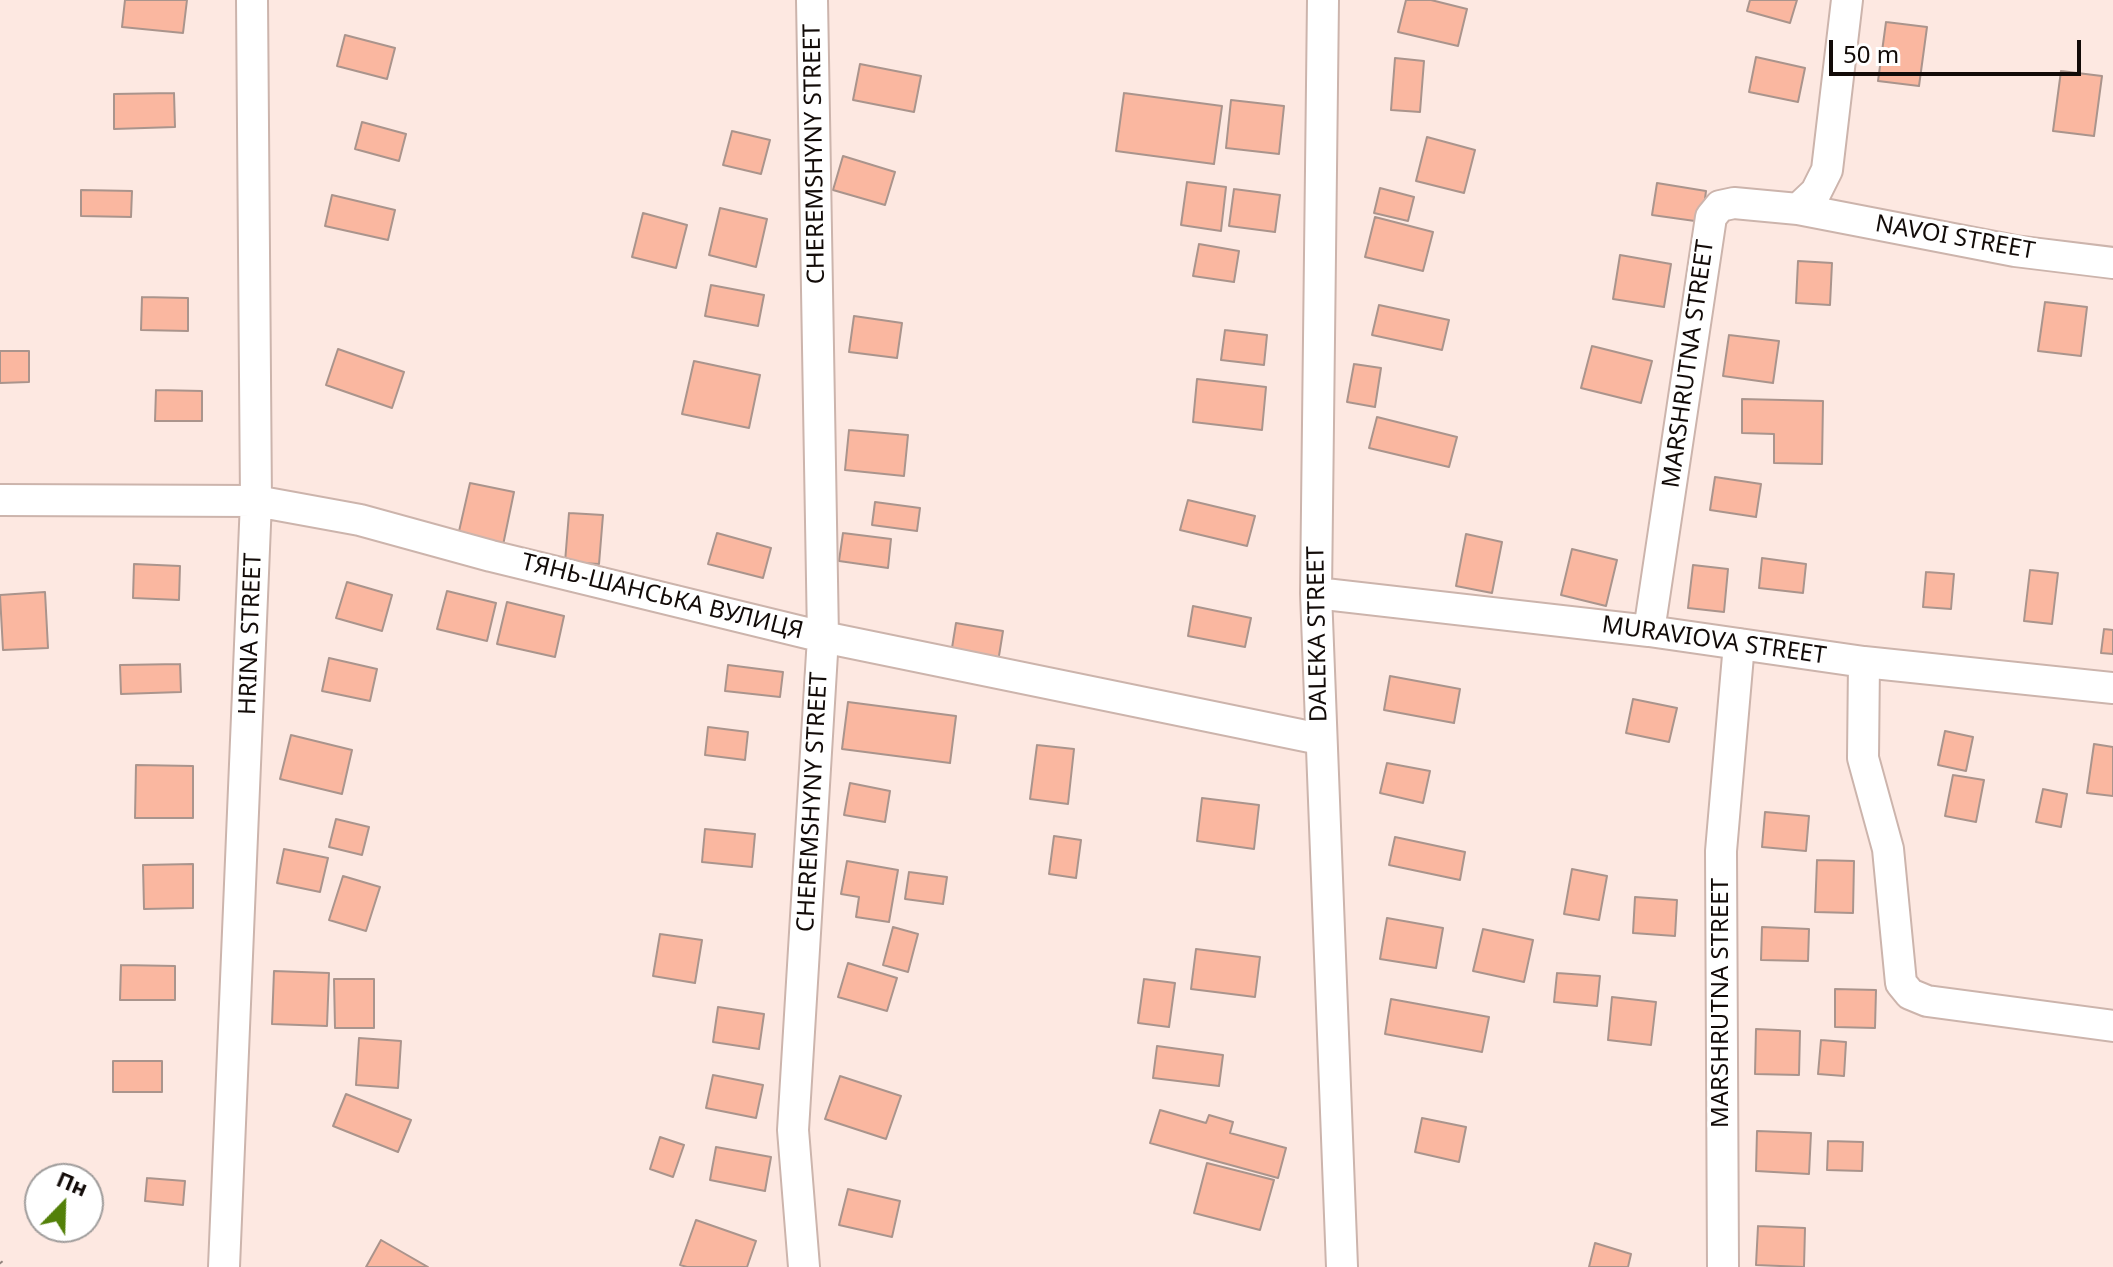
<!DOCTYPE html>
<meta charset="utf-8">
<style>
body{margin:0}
#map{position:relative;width:2113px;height:1267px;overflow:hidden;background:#fde8e1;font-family:"Noto Sans",sans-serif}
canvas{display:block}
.north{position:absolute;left:24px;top:1163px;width:80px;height:80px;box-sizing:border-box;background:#fff;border:2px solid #a09d9c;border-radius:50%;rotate:23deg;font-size:22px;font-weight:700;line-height:32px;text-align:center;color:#120b08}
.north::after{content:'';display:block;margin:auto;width:28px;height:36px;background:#538009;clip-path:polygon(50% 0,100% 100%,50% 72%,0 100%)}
.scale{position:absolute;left:1829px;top:40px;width:252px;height:36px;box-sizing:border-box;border:4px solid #120b08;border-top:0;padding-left:10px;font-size:24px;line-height:28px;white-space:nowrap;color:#120b08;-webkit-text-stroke:6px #fff;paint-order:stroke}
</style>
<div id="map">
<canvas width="2113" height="1267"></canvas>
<div class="north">Пн</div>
<div class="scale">50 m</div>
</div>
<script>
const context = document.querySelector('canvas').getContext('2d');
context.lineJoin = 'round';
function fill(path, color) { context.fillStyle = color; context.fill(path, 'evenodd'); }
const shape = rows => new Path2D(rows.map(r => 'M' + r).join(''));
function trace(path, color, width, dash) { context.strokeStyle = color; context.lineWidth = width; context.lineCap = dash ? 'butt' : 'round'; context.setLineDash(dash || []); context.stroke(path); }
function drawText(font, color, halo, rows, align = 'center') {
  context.font = font + ' "Noto Sans",sans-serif'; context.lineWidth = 7; context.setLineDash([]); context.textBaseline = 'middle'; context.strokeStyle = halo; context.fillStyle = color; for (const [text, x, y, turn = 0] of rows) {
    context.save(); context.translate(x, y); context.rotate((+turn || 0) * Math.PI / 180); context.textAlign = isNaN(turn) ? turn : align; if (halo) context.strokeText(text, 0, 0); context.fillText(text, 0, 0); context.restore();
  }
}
const building = shape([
 [125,0,187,0,183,33,122,27,125,0],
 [1406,0,1431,0,1467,9,1458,46,1398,32,1406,0],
 [1750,0,1797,0,1790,23,1747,11,1750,0],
 [1886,22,1927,27,1919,86,1878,81,1886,22],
 [345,35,395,48,387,79,337,66,345,35],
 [1756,57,1805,68,1798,102,1749,92,1756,57],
 [1395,58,1424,61,1420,112,1391,110,1395,58],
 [860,64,921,76,914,112,853,100,860,64],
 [2061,71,2102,76,2094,136,2053,131,2061,71],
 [174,93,175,127,114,129,114,94,174,93],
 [1124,93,1222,106,1214,164,1116,151,1124,93],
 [1231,100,1284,106,1279,154,1226,148,1231,100],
 [362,122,406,134,399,161,355,149,362,122],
 [732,131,770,140,761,174,723,165,732,131],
 [1427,137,1475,150,1464,193,1416,181,1427,137],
 [843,156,895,172,885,205,833,190,843,156],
 [1187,182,1226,187,1221,231,1181,225,1187,182],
 [1657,183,1706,191,1702,222,1652,215,1657,183],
 [1380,188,1414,197,1408,221,1374,213,1380,188],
 [1234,189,1280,195,1275,232,1229,226,1234,189],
 [81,190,132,191,131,217,81,216,81,190],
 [332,195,395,210,388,240,325,226,332,195],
 [720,208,767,219,756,267,709,255,720,208],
 [643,213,687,225,676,268,632,257,643,213],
 [1375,217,1433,232,1423,271,1365,257,1375,217],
 [1199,244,1239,251,1234,282,1193,276,1199,244],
 [1620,255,1671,264,1664,307,1613,299,1620,255],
 [1798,261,1832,263,1830,305,1796,303,1798,261],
 [711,285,764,295,758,326,705,316,711,285],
 [142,297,188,298,188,331,141,330,142,297],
 [2045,302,2087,307,2081,356,2038,351,2045,302],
 [1379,305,1449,320,1442,350,1372,335,1379,305],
 [854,316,902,323,897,358,849,352,854,316],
 [1225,330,1267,335,1264,365,1221,360,1225,330],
 [1729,335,1779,341,1773,383,1723,376,1729,335],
 [1592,346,1652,361,1641,403,1581,388,1592,346],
 [338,349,404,372,392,408,326,385,338,349],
 [0,351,29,351,29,382,0,383,0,351],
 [694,361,760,375,749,428,682,414,694,361],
 [1354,364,1381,368,1375,407,1347,402,1354,364],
 [1197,379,1266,387,1262,430,1193,422,1197,379],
 [156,390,202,391,202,421,155,421,156,390],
 [1742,399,1823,401,1822,464,1774,463,1774,434,1742,433,1742,399],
 [1377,417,1457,437,1449,467,1369,448,1377,417],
 [849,430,908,435,904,476,845,470,849,430],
 [1715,477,1761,484,1756,517,1710,510,1715,477],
 [470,483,514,492,502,550,457,540,470,483],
 [1188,500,1255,516,1247,546,1180,530,1188,500],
 [875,502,920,508,917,531,872,525,875,502],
 [569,513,603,515,599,564,565,562,569,513],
 [717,533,771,548,763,578,708,564,717,533],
 [843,533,891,539,888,568,839,561,843,533],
 [1466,534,1502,542,1492,593,1456,586,1466,534],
 [1572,549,1617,560,1606,606,1561,595,1572,549],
 [1762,558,1806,564,1803,593,1759,588,1762,558],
 [134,564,180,566,179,600,133,598,134,564],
 [1693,565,1728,569,1724,612,1688,608,1693,565],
 [2030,570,2058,573,2052,624,2024,621,2030,570],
 [1926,572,1954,574,1951,609,1923,607,1926,572],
 [347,582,392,595,382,631,336,618,347,582],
 [447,591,496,603,487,641,437,629,447,591],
 [45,592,48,648,3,650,0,595,45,592],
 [507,602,564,616,555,657,497,644,507,602],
 [1193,606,1251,618,1245,647,1188,636,1193,606],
 [956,623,1003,631,998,662,951,654,956,623],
 [2104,629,2113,630,2113,654,2101,653,2104,629],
 [329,658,377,669,370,701,322,691,329,658],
 [180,664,181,692,121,694,120,665,180,664],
 [728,665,783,672,780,697,725,691,728,665],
 [1390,676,1460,689,1454,723,1384,710,1390,676],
 [1633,699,1677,708,1669,742,1626,733,1633,699],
 [848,702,956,716,950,763,842,749,848,702],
 [708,727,748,732,745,760,705,755,708,727],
 [1945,731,1973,737,1966,771,1938,765,1945,731],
 [291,735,352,750,342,794,280,779,291,735],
 [2094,744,2113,747,2113,796,2087,793,2094,744],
 [1037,745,1074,749,1068,804,1030,799,1037,745],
 [1387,763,1430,771,1423,803,1380,793,1387,763],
 [136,765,193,766,193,818,135,818,136,765],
 [1953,775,1984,780,1976,822,1945,816,1953,775],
 [850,783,890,791,885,822,844,815,850,783],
 [2043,789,2067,794,2061,827,2036,822,2043,789],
 [1202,798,1259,805,1254,849,1197,841,1202,798],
 [1765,812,1809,816,1806,851,1762,847,1765,812],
 [336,819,369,827,362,855,329,847,336,819],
 [705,829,755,834,752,867,702,862,705,829],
 [1054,836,1081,840,1076,878,1049,874,1054,836],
 [1395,837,1465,852,1460,880,1389,865,1395,837],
 [284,849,328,858,320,892,277,883,284,849],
 [1817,860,1854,861,1853,913,1815,912,1817,860],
 [847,861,898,870,889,922,856,917,859,897,841,894,847,861],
 [193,864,193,908,144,909,143,865,193,864],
 [1572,869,1607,876,1599,920,1564,914,1572,869],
 [909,872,947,877,943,904,905,899,909,872],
 [343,876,380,887,366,931,329,920,343,876],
 [1635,897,1677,900,1675,936,1633,933,1635,897],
 [1387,918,1443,928,1436,968,1380,959,1387,918],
 [893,927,918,934,908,972,883,965,893,927],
 [1762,927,1809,929,1808,961,1761,960,1762,927],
 [1483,929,1533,940,1524,982,1473,971,1483,929],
 [660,934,702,940,695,983,653,976,660,934],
 [1196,949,1260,957,1255,997,1191,989,1196,949],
 [848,963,897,978,887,1011,838,997,848,963],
 [121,965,175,966,175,1000,120,1000,121,965],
 [274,971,329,973,327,1026,272,1024,274,971],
 [1557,973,1600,976,1597,1006,1554,1002,1557,973],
 [334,979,374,979,374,1028,335,1028,334,979],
 [1144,979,1175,983,1169,1027,1138,1023,1144,979],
 [1835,989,1876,990,1875,1028,1835,1027,1835,989],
 [1612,997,1656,1002,1651,1045,1608,1040,1612,997],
 [1391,999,1489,1017,1482,1052,1385,1034,1391,999],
 [718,1007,764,1014,759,1049,713,1042,718,1007],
 [1756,1029,1800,1031,1799,1075,1755,1074,1756,1029],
 [359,1038,401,1041,398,1088,356,1085,359,1038],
 [1821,1040,1846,1042,1844,1076,1818,1074,1821,1040],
 [1157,1046,1223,1055,1219,1086,1153,1078,1157,1046],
 [113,1061,162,1061,162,1092,113,1092,113,1061],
 [713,1075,763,1085,756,1118,706,1108,713,1075],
 [840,1076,901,1096,886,1139,825,1119,840,1076],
 [346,1094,411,1120,398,1152,333,1126,346,1094],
 [1160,1110,1206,1123,1209,1115,1233,1122,1230,1133,1286,1148,1278,1178,1150,1143,1160,1110],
 [1422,1118,1466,1127,1459,1162,1415,1152,1422,1118],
 [1757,1131,1811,1133,1809,1174,1756,1171,1757,1131],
 [660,1137,684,1145,673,1177,650,1169,660,1137],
 [1828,1141,1863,1142,1862,1171,1827,1170,1828,1141],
 [716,1147,771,1157,765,1191,710,1180,716,1147],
 [1207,1163,1274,1180,1260,1230,1194,1213,1207,1163],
 [147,1178,185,1181,183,1205,145,1201,147,1178],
 [848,1189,900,1201,892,1237,839,1225,848,1189],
 [696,1220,756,1241,747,1267,687,1267,680,1265,696,1220],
 [1758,1226,1805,1228,1804,1267,1756,1265,1758,1226],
 [381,1240,428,1267,366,1267,381,1240],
 [1595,1243,1631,1254,1628,1267,1589,1267,1595,1243]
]);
const path = shape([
 [0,1262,4,1267]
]);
const street = shape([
 [1323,0,1316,593,1342,1267],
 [1798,209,2015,251,2113,263],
 [0,500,256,501,360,520,491,556,823,637,1320,739],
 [1316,593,1649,631,1864,662,2113,688],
 [1649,631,1711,217,1720,206,1734,203,1798,209,1816,192,1827,170,1847,0],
 [1864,662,1863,758,1888,849,1901,983,1910,994,1927,1001,2113,1026],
 [224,1267,256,501,252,0],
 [804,1267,793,1130,823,637,812,0],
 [1723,1267,1721,851,1739,644]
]);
const streetNames = [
 ["CHEREMSHYNY STREET",815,154,-91],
 ["NAVOI STREET",1955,238,10],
 ["MARSHRUTNA STREET",1689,364,-82],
 ["ТЯНЬ-ШАНСЬКА ВУЛИЦЯ",662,597,14],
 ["HRINA STREET",251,634,-88],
 ["DALEKA STREET",1318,634,-91],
 ["MURAVIOVA STREET",1714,641,8],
 ["CHEREMSHYNY STREET",813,802,-87],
 ["MARSHRUTNA STREET",1721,1003,-90]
];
fill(building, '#fab7a0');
trace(building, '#aa948c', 2);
trace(street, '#ccb4ac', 34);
trace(path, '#92837e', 5, [2, 6]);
trace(street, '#fff', 30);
drawText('24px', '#120b08', '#fff', streetNames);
</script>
